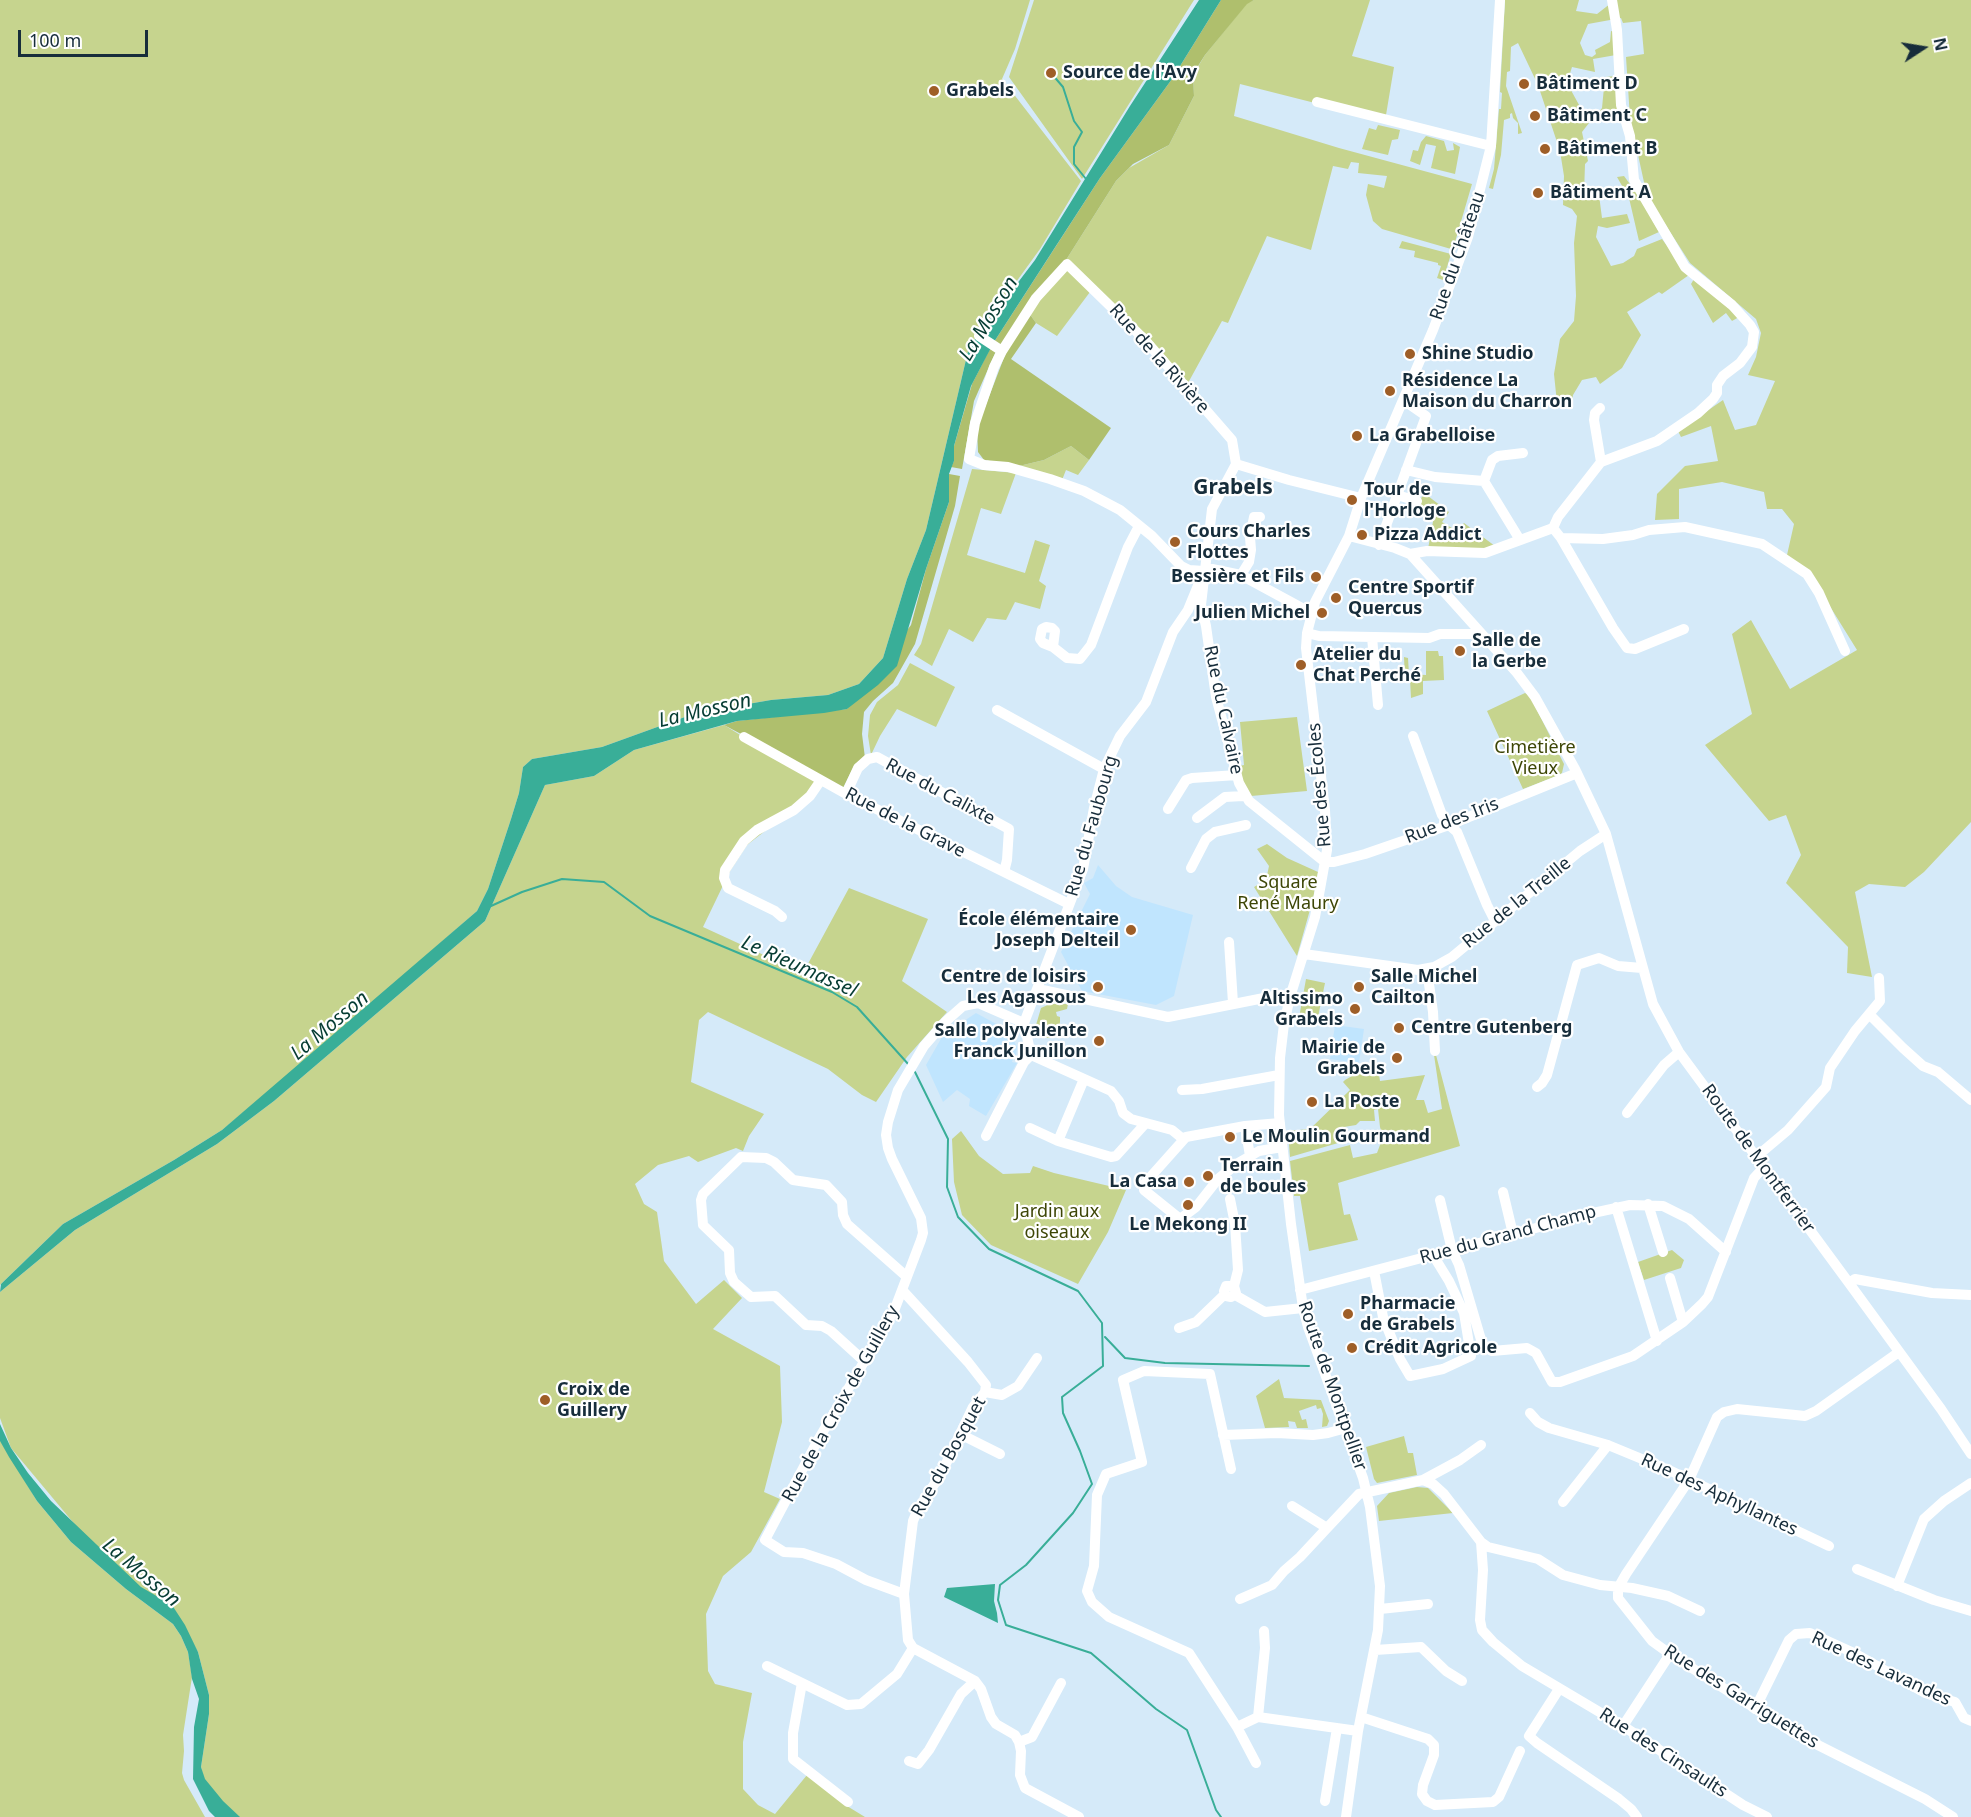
<!DOCTYPE html>
<meta charset="utf-8">
<style>
body{margin:0}
#map{position:relative;width:1971px;height:1817px;overflow:hidden;background:#d5eaf9;font-family:"Noto Sans",sans-serif}
canvas{display:block}
.north{position:absolute;left:1893px;top:18px;width:60px;height:60px;-webkit-text-stroke:4px #fff;paint-order:stroke;rotate:78deg;font-size:16px;font-weight:700;line-height:24px;text-align:center;color:#172d3b}
.north::after{content:'';display:block;margin:auto;width:21px;height:27px;background:#172d3b;clip-path:polygon(50% 0,100% 100%,50% 72%,0 100%)}
.scale{position:absolute;left:18px;top:30px;width:130px;height:27px;box-sizing:border-box;border:3px solid #172d3b;border-top:0;padding-left:8px;font-size:18px;line-height:21px;white-space:nowrap;color:#172d3b;-webkit-text-stroke:4px #fff;paint-order:stroke}
</style>
<div id="map">
<canvas width="1971" height="1817"></canvas>
<div class="north">N</div>
<div class="scale">100 m</div>
</div>
<script>
const context = document.querySelector('canvas').getContext('2d');
context.lineJoin = 'round';
function fill(path, color) { context.fillStyle = color; context.fill(path, 'evenodd'); }
const shape = rows => new Path2D(rows.map(r => 'M' + r).join(''));
function trace(path, color, width, dash) { context.strokeStyle = color; context.lineWidth = width; context.lineCap = dash ? 'butt' : 'round'; context.setLineDash(dash || []); context.stroke(path); }
function drawText(font, color, halo, rows, align = 'center') {
  context.font = font + ' "Noto Sans",sans-serif'; context.lineWidth = 4.5; context.setLineDash([]); context.textBaseline = 'middle'; context.strokeStyle = halo; context.fillStyle = color; for (const [text, x, y, turn = 0] of rows) {
    context.save(); context.translate(x, y); context.rotate((+turn || 0) * Math.PI / 180); context.textAlign = isNaN(turn) ? turn : align; if (halo) context.strokeText(text, 0, 0); context.fillText(text, 0, 0); context.restore();
  }
}
const built = shape([
 [1098,865,1116,886,1132,897,1193,915,1174,996,1156,1005,1082,991,1061,952,1090,894,1084,883,1093,878],
 [976,1013,1013,1033,1011,1035,1017,1047,1016,1056,1014,1056,1012,1062,1017,1063,986,1116,969,1106,970,1099,957,1090,943,1102,926,1065,942,1037,948,1037,951,1031,954,1035,967,1019],
 [1335,1025,1364,1029,1359,1063,1330,1059]
]);
const green = shape([
 [0,0,1030,0,1015,49,1002,79,1081,181,1040,249,969,347,926,530,907,579,883,658,859,684,828,695,771,700,696,713,602,747,532,759,523,767,519,793,511,819,488,889,477,911,308,1059,222,1130,174,1160,63,1224,0,1285],
 [1034,0,1194,0,1082,179,1009,77],
 [1254,0,1370,0,1352,56,1394,67,1386,115,1315,103,1240,84,1234,116,1339,148,1472,184,1453,249,1451,249,1382,229,1373,221,1366,195,1368,184,1384,188,1387,176,1358,173,1359,163,1351,162,1348,169,1333,166,1311,250,1267,236,1228,323,1222,321,1188,383,1066,260,1116,181,1129,168,1169,145,1194,96,1193,75,1205,55,1247,3],
 [1505,0,1579,0,1576,11,1597,14,1615,0,1971,0,1971,822,1924,872,1905,887,1869,884,1855,892,1872,977,1847,973,1848,947,1786,883,1801,855,1786,815,1769,821,1705,745,1752,714,1732,634,1751,620,1790,689,1857,650,1808,571,1787,555,1794,524,1782,509,1767,509,1764,492,1722,482,1679,489,1679,519,1655,520,1657,494,1685,466,1718,461,1711,426,1681,437,1678,431,1723,400,1735,430,1756,425,1775,381,1748,375,1756,357,1761,333,1756,319,1690,263,1647,196,1630,118,1626,57,1644,54,1641,21,1623,23,1621,18,1588,24,1580,43,1585,55,1592,57,1596,54,1595,50,1610,42,1611,31,1615,32,1616,55,1593,59,1595,72,1572,67,1567,83,1589,123,1582,132,1588,161,1585,164,1584,194,1599,195,1602,218,1627,214,1630,223,1607,228,1598,226,1596,237,1611,266,1623,263,1634,256,1637,249,1662,239,1689,275,1662,294,1659,292,1627,312,1641,335,1622,368,1600,384,1596,377,1582,380,1573,395,1571,405,1557,403,1554,374,1560,339,1574,321,1576,296,1574,243,1577,216,1572,209,1563,205,1564,176,1560,151,1538,85,1518,43,1511,47,1510,71,1507,72,1506,86,1522,133,1518,134,1518,123,1513,118,1512,113,1510,114,1510,118,1504,120,1501,155,1495,180,1493,189,1489,188,1494,169,1499,109,1501,109,1502,93,1500,92],
 [1616,76,1618,115,1597,115,1602,108,1605,77],
 [1378,125,1400,130,1398,139,1392,140,1388,155,1362,149,1369,128,1376,130],
 [1426,136,1444,141,1447,151,1454,150,1453,143,1460,147,1455,174,1431,168,1436,146,1426,144,1420,165,1410,161,1413,150,1418,151,1421,142],
 [1624,176,1638,195,1659,232,1639,241,1629,198,1617,177],
 [1402,241,1451,254,1443,280,1437,278,1441,266,1438,265,1438,263,1414,257,1415,251,1399,248],
 [1067,269,1090,292,1057,336,1036,323,1029,313],
 [1694,279,1739,317,1732,321,1726,313,1713,323,1691,284],
 [1071,446,1089,460,1078,475,1066,470,1062,480,1019,466,1044,460],
 [972,469,1016,473,1001,514,981,508,967,555,1025,573,1035,540,1050,545,1039,581,1046,586,1040,609,1015,602,1006,620,987,618,973,642,949,629,932,666,914,655,921,644],
 [1424,493,1449,512,1442,522,1457,531,1464,523,1495,546,1488,550,1428,549,1434,516,1415,510],
 [1426,651,1438,651,1439,656,1443,656,1444,680,1423,681,1423,694,1411,698,1410,679,1405,679,1404,657,1408,658,1409,674,1426,675],
 [910,663,955,687,936,727,897,709,880,736,871,755,868,736,870,715,877,702,898,685],
 [1525,693,1530,696,1564,764,1562,773,1557,776,1523,789,1487,711],
 [1297,717,1307,791,1251,796,1245,788,1239,766,1244,765,1240,722],
 [724,725,823,786,747,845,730,871,703,927,803,973,849,888,928,919,902,981,947,1012,907,1057,876,1102,862,1095,828,1069,708,1012,699,1020,691,1082,764,1114,749,1136,743,1151,736,1148,698,1162,689,1156,658,1165,635,1184,644,1204,657,1212,664,1261,696,1304,724,1280,742,1298,713,1329,780,1366,782,1422,764,1492,780,1499,751,1552,723,1576,706,1614,708,1671,715,1684,752,1693,743,1742,743,1789,758,1805,775,1814,807,1775,847,1806,865,1817,234,1817,204,1779,201,1767,209,1714,209,1695,198,1652,172,1605,136,1586,82,1533,11,1448,0,1418,0,1292,75,1230,217,1144,274,1101,485,921,545,785,594,776,634,750],
 [1267,844,1287,858,1318,872,1313,899,1297,956,1254,887,1266,880,1269,866,1257,849],
 [1306,979,1325,983,1317,1022,1299,1018],
 [1050,1004,1068,1004,1067,1009,1056,1012,1057,1016,1060,1017,1060,1022,1058,1033,1054,1038,1048,1038,1041,1035,1037,1031,1036,1025,1041,1008],
 [1434,1055,1436,1055,1460,1146,1338,1183,1344,1215,1350,1214,1358,1240,1309,1251,1300,1196,1294,1196,1290,1161,1350,1145,1353,1158,1377,1153,1383,1137,1380,1127,1378,1109,1374,1110,1375,1121,1360,1121,1356,1125,1344,1127,1348,1139,1345,1141,1290,1157,1288,1131,1310,1129,1350,1090,1343,1082,1345,1080,1359,1072,1378,1068,1380,1081,1425,1075,1416,1100,1424,1100,1428,1113,1442,1109],
 [961,1131,979,1156,1003,1174,1030,1173,1033,1166,1054,1173,1126,1190,1108,1232,1078,1284,991,1245,962,1215,954,1182,952,1139],
 [1672,1250,1684,1260,1681,1268,1644,1280,1638,1262],
 [1279,1379,1284,1398,1321,1400,1329,1421,1327,1426,1322,1427,1323,1414,1321,1408,1317,1409,1316,1405,1299,1411,1302,1420,1306,1419,1308,1428,1297,1428,1295,1422,1288,1421,1289,1427,1265,1428,1256,1396],
 [1404,1436,1408,1453,1413,1453,1417,1475,1377,1483,1374,1479,1366,1447],
 [0,1440,37,1501,71,1542,126,1589,173,1624,181,1636,188,1652,192,1677,183,1735,184,1751,182,1773,184,1780,205,1817,0,1817],
 [1417,1487,1428,1488,1453,1513,1379,1521,1377,1506,1389,1493]
]);
const forest = shape([
 [1221,0,1254,0,1247,4,1205,55,1193,74,1194,96,1169,145,1133,164,1116,181,1066,260,1000,346,994,342,1100,178,1172,79],
 [1029,313,1036,323,1011,359,1111,428,1089,460,1071,446,1044,460,1019,466,984,460,978,452,977,428,1005,355],
 [990,349,996,351,974,401,962,469,951,467,954,461,954,446,972,384],
 [949,474,960,476,955,506,915,644,893,683,873,701,864,712,862,734,865,758,855,764,843,788,724,725,737,721,847,709,911,625,926,569,949,502]
]);
const water = shape([
 [1199,0,1221,0,1172,79,1100,178,1054,249,994,342,971,386,954,446,954,461,949,474,949,502,926,569,897,666,878,685,847,709,824,713,737,721,634,750,594,776,545,785,485,921,274,1101,217,1144,75,1230,0,1292,1,1284,63,1224,174,1160,222,1130,477,911,488,889,511,819,519,793,523,767,532,759,602,747,696,713,771,700,828,695,859,684,883,658,907,579,926,530,969,347,1035,260,1130,106],
 [0,1424,11,1448,28,1473,51,1501,141,1587,172,1605,185,1625,198,1652,209,1695,209,1714,201,1767,205,1779,223,1801,240,1817,215,1817,209,1811,193,1779,194,1727,199,1699,192,1679,188,1652,181,1636,173,1624,126,1589,71,1542,37,1501,9,1457,0,1441],
 [995,1584,994,1601,997,1613,998,1623,944,1597,947,1588]
]);
const stream = shape([
 [1051,73,1063,87,1074,121,1082,132,1074,147,1074,164,1086,179],
 [491,906,522,892,562,879,604,882,650,916,832,992,857,1007,909,1065],
 [915,1072,948,1139,947,1187,958,1217,989,1249,1078,1291,1102,1323,1103,1366,1062,1397,1063,1413,1080,1451,1092,1484,1073,1513,1026,1565,1000,1585,998,1600,1006,1625,1091,1653,1156,1709,1187,1730,1216,1810,1221,1817],
 [1105,1337,1125,1358,1165,1363,1309,1366]
]);
const minor = shape([
 [1317,102,1491,146],
 [979,336,1002,351],
 [1600,408,1595,413,1594,420,1601,462],
 [1236,464,1232,440,1145,340,1067,264,1036,298,1002,351,994,367,975,423,969,459,984,465,1008,467,1050,479,1084,491,1120,510,1152,536,1181,566,1189,570,1204,571,1212,569,1241,575,1311,613],
 [1236,464,1212,509,1201,605,1206,626,1216,697,1239,783,1249,801,1325,862],
 [1236,464,1289,480,1361,498],
 [1406,470,1435,477,1484,481],
 [1397,495,1417,501],
 [1553,528,1561,538,1603,539,1633,535,1649,530,1685,527,1762,544,1807,574,1819,593,1845,651],
 [1349,536,1395,548,1410,554,1517,673,1535,697,1575,769,1606,834,1653,1004,1679,1052,1849,1283,1941,1409,1971,1454],
 [1561,538,1613,628,1627,648,1635,649,1684,629],
 [1520,540,1484,481,1492,460,1498,456,1523,453],
 [1379,545,1426,416,1403,400],
 [1410,554,1427,551,1485,553,1553,528,1558,517,1601,462,1657,441,1698,413,1713,399,1717,393,1717,385,1723,376,1740,363,1752,347,1754,332,1750,325,1732,305,1685,267,1634,180,1630,136,1621,105,1617,30,1612,0],
 [1241,575,1249,562,1251,550,1250,537,1254,517,1260,517],
 [1307,633,1319,636,1429,638,1440,634,1481,634],
 [1372,637,1378,705],
 [1053,647,1043,643,1040,639,1042,629,1046,627,1052,628,1055,631,1053,647,1067,658,1080,659,1091,645,1128,547,1139,526],
 [997,710,1104,769],
 [1413,736,1442,815,1449,825,1457,832,1487,905,1495,921],
 [744,737,846,794,1069,904],
 [846,794,858,768,868,759,877,757,1009,829,1007,860,1004,872],
 [1168,809,1186,780,1192,778,1237,775],
 [1197,818,1225,797,1243,796],
 [1325,862,1334,862,1365,854,1449,825,1577,773],
 [1191,868,1206,839,1215,832,1246,825],
 [782,917,775,911,728,888,724,878,725,870,744,841,757,830,794,810,810,796,821,780],
 [1229,942,1233,1003],
 [1304,954,1418,970,1434,967,1452,957,1580,851,1606,834],
 [1427,970,1433,1012,1435,1051],
 [1038,989,1168,1017,1274,996,1290,997],
 [1869,1014,1903,1048,1923,1066,1938,1072,1971,1100],
 [1024,1023,1083,869,1094,808,1104,769,1120,736,1146,702,1173,632,1188,610,1204,571],
 [1024,1023,1031,1055,1111,1091,1119,1101,1123,1113,1131,1119,1172,1130,1183,1139],
 [1084,1079,1058,1141,1111,1157,1116,1156,1145,1124],
 [1537,1087,1542,1083,1547,1075,1577,965,1599,958,1618,966,1642,968],
 [1182,1090,1202,1089,1279,1075],
 [1627,1113,1664,1065,1679,1052],
 [1280,1123,1245,1126,1186,1137,1145,1183,1144,1190,1180,1219,1196,1207,1218,1179,1238,1163,1259,1151,1282,1147],
 [1245,1126,1250,1156],
 [1030,1128,1058,1141],
 [986,1136,1024,1062,1031,1055],
 [1756,1157,1788,1130,1826,1087,1830,1068,1855,1031,1880,1001,1879,978],
 [1503,1192,1513,1234],
 [1230,1199,1235,1224,1238,1270,1234,1286,1236,1293,1231,1297,1226,1296,1224,1291,1226,1286,1234,1286],
 [1440,1200,1452,1250,1459,1265,1482,1343,1486,1348,1492,1351,1527,1348,1536,1353,1552,1382,1560,1382,1633,1356,1683,1322,1702,1304,1708,1297,1754,1178,1764,1167],
 [1648,1204,1663,1252],
 [1616,1207,1657,1341],
 [1374,1271,1383,1317,1400,1359,1410,1376,1443,1369,1471,1356,1464,1313,1449,1281,1433,1255],
 [1670,1278,1683,1322],
 [1849,1283,1855,1279,1932,1293,1971,1295],
 [1300,1290,1593,1213,1630,1205,1663,1206,1689,1219,1726,1252],
 [903,1291,968,1362,986,1385,985,1392,973,1407,941,1474,918,1509,913,1521,904,1594,908,1640,913,1648,975,1681,981,1689,991,1717,996,1724,1015,1735,1019,1742,1021,1751,1020,1775,1025,1788,1079,1817],
 [1235,1295,1265,1312,1303,1308],
 [1179,1328,1196,1322,1225,1294],
 [1899,1352,1816,1411,1805,1416,1737,1409,1724,1412,1717,1417,1689,1480,1626,1574,1618,1588,1618,1598,1652,1641,1670,1654,1794,1733,1925,1799,1953,1817],
 [864,1361,831,1331,822,1326,806,1325,775,1296,751,1297,734,1282,730,1273,729,1250,703,1225,701,1200,703,1194,741,1157,766,1158,774,1162,793,1180,826,1185,842,1202,843,1215,847,1224,907,1277],
 [985,1392,1002,1395,1018,1386,1037,1358],
 [1530,1413,1538,1422,1549,1428,1608,1445,1671,1471,1829,1546],
 [960,1434,1000,1454],
 [1223,1435,1277,1433,1313,1435,1328,1433,1346,1428],
 [1231,1469,1210,1374,1144,1371,1123,1380,1142,1462,1106,1474,1097,1495,1094,1566,1087,1591,1092,1602,1109,1617,1189,1653,1237,1727,1256,1763],
 [1423,1480,1460,1460,1481,1445],
 [1563,1502,1608,1445],
 [1292,1506,1327,1528,1359,1494,1423,1480,1433,1484,1444,1494,1481,1542,1488,1547,1538,1559,1563,1575,1600,1585,1632,1588,1668,1596,1700,1611],
 [1481,1542,1483,1570,1480,1620,1482,1630,1493,1642,1522,1666,1623,1726,1743,1805,1767,1817],
 [1857,1569,1934,1600,1971,1611],
 [1897,1586,1924,1519,1944,1501,1971,1483],
 [904,1594,866,1580,836,1564,803,1553,784,1552,765,1540,818,1440,894,1311,921,1240,923,1233,921,1218,892,1159,888,1148,886,1135,888,1122,898,1090,924,1046,945,1022,963,1006,978,1003,1024,1023],
 [1240,1599,1272,1585,1284,1571,1300,1557,1327,1528],
 [1380,1609,1428,1604],
 [1375,1650,1421,1647,1446,1671,1462,1681],
 [767,1666,802,1683],
 [1559,1689,1529,1736,1537,1743,1619,1799,1631,1809,1637,1817],
 [1755,1709,1789,1640,1796,1634,1810,1633,1856,1654,1925,1693,1955,1702,1964,1718,1971,1721],
 [1258,1717,1265,1648,1264,1631],
 [1361,1717,1428,1739,1434,1745,1434,1755,1423,1785,1422,1794,1427,1801,1435,1805,1493,1802,1499,1797,1520,1751],
 [1623,1726,1670,1654],
 [1237,1727,1258,1717,1358,1731],
 [1019,1742,1032,1737,1061,1683],
 [909,1761,918,1764,929,1750,961,1694,975,1681],
 [1325,1801,1337,1728],
 [848,1802,793,1759,793,1733,802,1683,847,1705,861,1704,897,1674,913,1648],
 [1346,1817,1358,1731,1378,1630,1380,1586,1370,1507,1363,1478,1308,1327,1303,1308,1291,1224,1279,1115,1280,1058,1284,1024,1290,997,1315,917,1327,850,1325,810,1306,648,1307,633,1315,602,1349,536,1361,498,1433,330,1468,237,1491,146,1500,0]
]);
const markers = [
 [1051,73,6,"#9e5e27"],
 [1524,84,6,"#9e5e27"],
 [934,91,6,"#9e5e27"],
 [1535,116,6,"#9e5e27"],
 [1545,149,6,"#9e5e27"],
 [1538,193,6,"#9e5e27"],
 [1410,354,6,"#9e5e27"],
 [1390,391,6,"#9e5e27"],
 [1357,436,6,"#9e5e27"],
 [1352,500,6,"#9e5e27"],
 [1362,535,6,"#9e5e27"],
 [1175,542,6,"#9e5e27"],
 [1316,577,6,"#9e5e27"],
 [1336,598,6,"#9e5e27"],
 [1322,613,6,"#9e5e27"],
 [1460,651,6,"#9e5e27"],
 [1301,665,6,"#9e5e27"],
 [1131,930,6,"#9e5e27"],
 [1098,987,6,"#9e5e27"],
 [1359,987,6,"#9e5e27"],
 [1355,1009,6,"#9e5e27"],
 [1399,1028,6,"#9e5e27"],
 [1099,1041,6,"#9e5e27"],
 [1397,1058,6,"#9e5e27"],
 [1312,1102,6,"#9e5e27"],
 [1230,1137,6,"#9e5e27"],
 [1208,1176,6,"#9e5e27"],
 [1189,1182,6,"#9e5e27"],
 [1188,1205,6,"#9e5e27"],
 [1348,1314,6,"#9e5e27"],
 [1352,1348,6,"#9e5e27"],
 [545,1400,6,"#9e5e27"]
];
const poiNames = [
 ["Source de l'Avy",1063,73],
 ["Bâtiment D",1536,84],
 ["Grabels",946,91],
 ["Bâtiment C",1547,116],
 ["Bâtiment B",1557,149],
 ["Bâtiment A",1550,193],
 ["Shine Studio",1422,354],
 ["Résidence La",1402,381],
 ["Maison du Charron",1402,402],
 ["La Grabelloise",1369,436],
 ["Tour de",1364,490],
 ["l'Horloge",1364,511],
 ["Cours Charles",1187,532],
 ["Flottes",1187,553],
 ["Pizza Addict",1374,535],
 ["Bessière et Fils",1304,577,"right"],
 ["Centre Sportif",1348,588],
 ["Quercus",1348,609],
 ["Julien Michel",1310,613,"right"],
 ["Salle de",1472,641],
 ["la Gerbe",1472,662],
 ["Atelier du",1313,655],
 ["Chat Perché",1313,676],
 ["École élémentaire",1119,920,"right"],
 ["Joseph Delteil",1119,941,"right"],
 ["Centre de loisirs",1086,977,"right"],
 ["Les Agassous",1086,998,"right"],
 ["Salle Michel",1371,977],
 ["Cailton",1371,998],
 ["Altissimo",1343,999,"right"],
 ["Grabels",1343,1020,"right"],
 ["Centre Gutenberg",1411,1028],
 ["Salle polyvalente",1087,1031,"right"],
 ["Franck Junillon",1087,1052,"right"],
 ["Mairie de",1385,1048,"right"],
 ["Grabels",1385,1069,"right"],
 ["La Poste",1324,1102],
 ["Le Moulin Gourmand",1242,1137],
 ["Terrain",1220,1166],
 ["de boules",1220,1187],
 ["La Casa",1177,1182,"right"],
 ["Le Mekong II",1188,1225,"center"],
 ["Pharmacie",1360,1304],
 ["de Grabels",1360,1325],
 ["Crédit Agricole",1364,1348],
 ["Croix de",557,1390],
 ["Guillery",557,1411]
];
const streetNames = [
 ["Rue du Château",1458,256,-71],
 ["Rue de la Rivière",1159,359,48],
 ["Rue du Calvaire",1223,710,78],
 ["Rue des Écoles",1320,785,-95],
 ["Rue du Calixte",940,792,28],
 ["Rue des Iris",1452,821,-21],
 ["Rue de la Grave",905,823,27],
 ["Rue du Faubourg",1092,826,-74],
 ["Rue de la Treille",1517,903,-39],
 ["Route de Montferrier",1758,1159,54],
 ["Rue du Grand Champ",1508,1235,-15],
 ["Route de Montpellier",1332,1386,71],
 ["Rue de la Croix de Guillery",841,1404,-61],
 ["Rue du Bosquet",949,1457,-61],
 ["Rue des Aphyllantes",1719,1495,25],
 ["Rue des Lavandes",1881,1669,25],
 ["Rue des Garriguettes",1741,1697,32],
 ["Rue des Cinsaults",1663,1753,33]
];
const parkNames = [
 ["Cimetière",1535,748],
 ["Vieux",1535,769],
 ["Square",1288,883],
 ["René Maury",1288,904],
 ["Jardin aux",1057,1212],
 ["oiseaux",1057,1233]
];
const waterNames = [
 ["La Mosson",989,319,-59],
 ["La Mosson",705,711,-13],
 ["Le Rieumassel",799,967,24],
 ["La Mosson",330,1026,-40],
 ["La Mosson",141,1573,40]
];
const quarterNames = [
 ["Grabels",1233,488]
];
fill(built, '#c0e5fe');
fill(green, '#c6d48e');
fill(forest, '#afbf6d');
fill(water, '#39ae98');
trace(stream, '#39ae98', 2);
trace(minor, '#fff', 10);
for (const [x, y, r, color] of markers) { const dot = new Path2D(); dot.arc(x, y, r, 0, 2 * Math.PI); context.fillStyle = color; context.fill(dot); trace(dot, '#fff', 2); }
drawText('bold 18px', '#172d3b', '#fff', poiNames, 'left');
drawText('18px', '#172d3b', '#fff', streetNames);
drawText('18px', '#3d4606', '#fff', parkNames);
drawText('italic 20px', '#063c33', '#fff', waterNames);
drawText('bold 21px', '#172d3b', '#fff', quarterNames);
</script>
